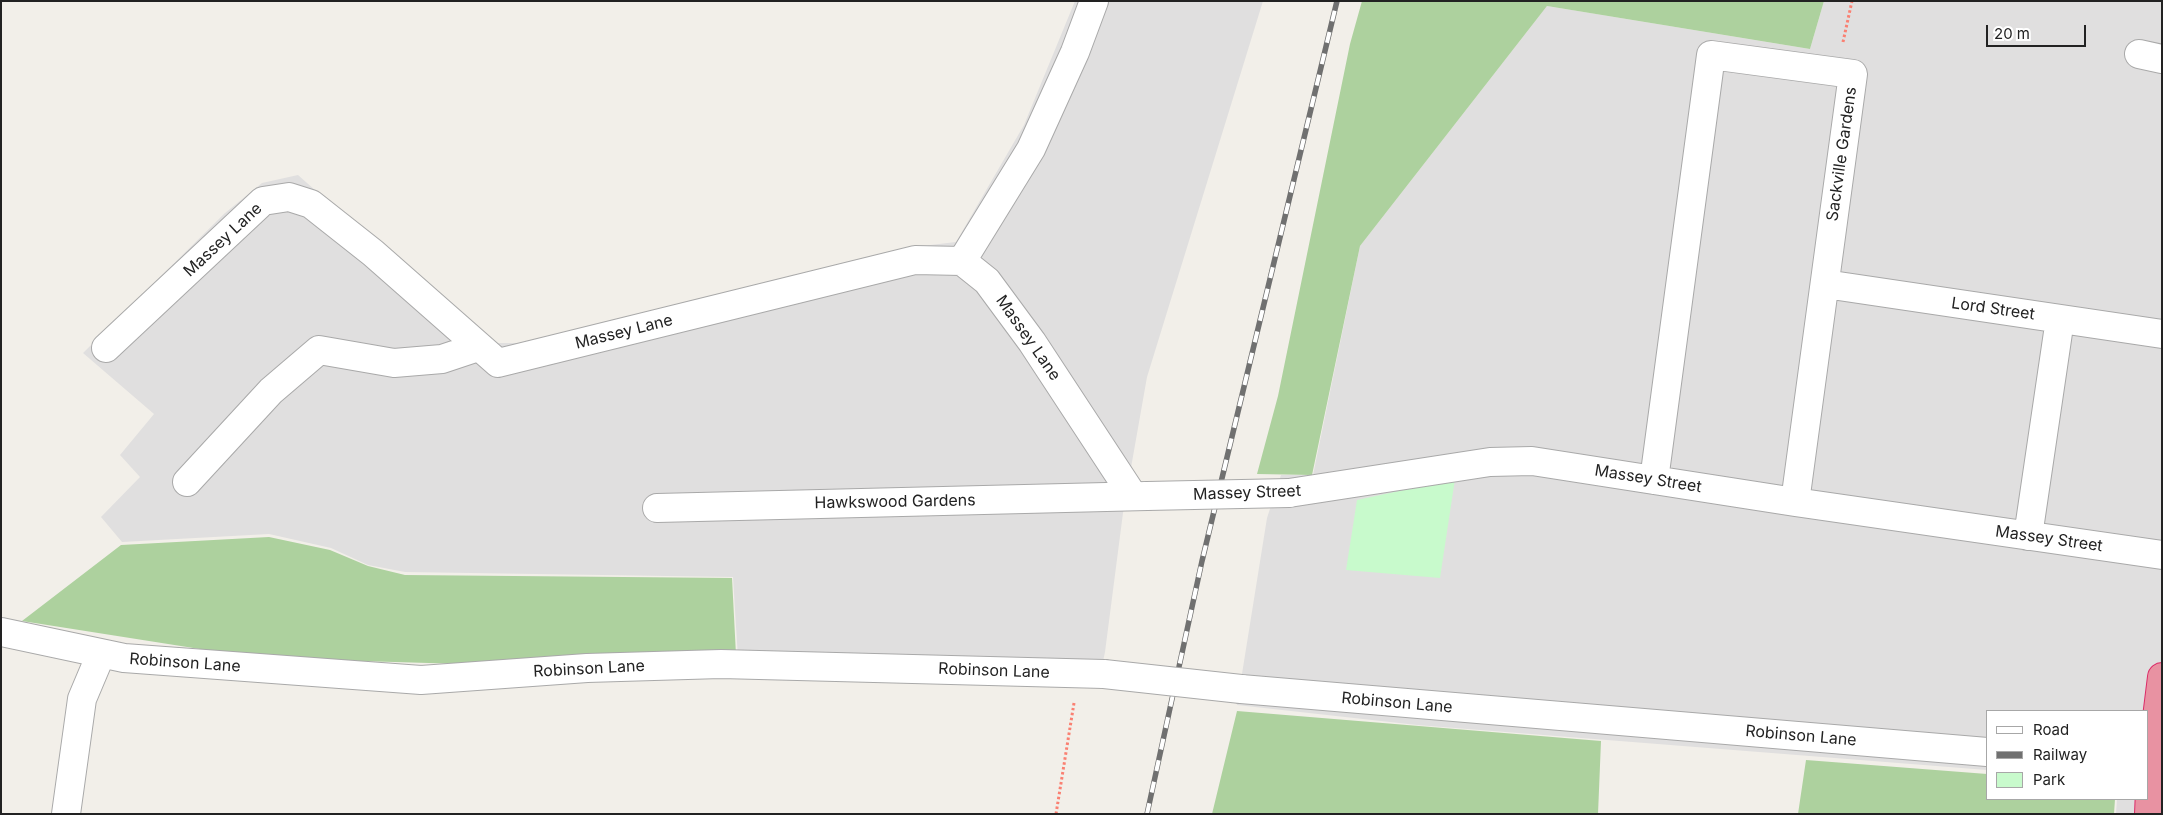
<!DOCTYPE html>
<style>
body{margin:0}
#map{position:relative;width:2163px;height:815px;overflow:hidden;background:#f2efe9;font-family:Inter,sans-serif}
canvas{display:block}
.frame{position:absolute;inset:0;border:2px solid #222;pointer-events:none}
.legend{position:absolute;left:1986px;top:710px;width:162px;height:90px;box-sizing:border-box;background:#fff;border:1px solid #a7a7a7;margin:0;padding:6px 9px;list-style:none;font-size:15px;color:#222}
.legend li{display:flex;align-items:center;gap:10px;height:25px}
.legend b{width:25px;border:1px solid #a7a7a7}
.scale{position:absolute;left:1986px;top:25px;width:100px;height:22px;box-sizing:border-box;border:2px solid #222;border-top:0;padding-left:6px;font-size:15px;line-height:18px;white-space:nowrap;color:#222;-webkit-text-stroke:4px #fff;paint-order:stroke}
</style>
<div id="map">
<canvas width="2163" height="815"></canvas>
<div class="frame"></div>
<ul class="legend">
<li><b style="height:6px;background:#fff"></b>Road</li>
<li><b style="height:6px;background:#707070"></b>Railway</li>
<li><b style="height:14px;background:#c8facc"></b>Park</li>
</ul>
<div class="scale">20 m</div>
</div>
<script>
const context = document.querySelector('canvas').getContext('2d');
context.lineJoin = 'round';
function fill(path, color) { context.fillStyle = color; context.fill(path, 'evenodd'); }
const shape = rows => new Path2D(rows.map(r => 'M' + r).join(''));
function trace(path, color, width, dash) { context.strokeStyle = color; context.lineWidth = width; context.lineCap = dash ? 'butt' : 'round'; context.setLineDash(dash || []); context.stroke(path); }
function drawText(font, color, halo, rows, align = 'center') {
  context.font = font + ' Inter,sans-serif'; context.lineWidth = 4.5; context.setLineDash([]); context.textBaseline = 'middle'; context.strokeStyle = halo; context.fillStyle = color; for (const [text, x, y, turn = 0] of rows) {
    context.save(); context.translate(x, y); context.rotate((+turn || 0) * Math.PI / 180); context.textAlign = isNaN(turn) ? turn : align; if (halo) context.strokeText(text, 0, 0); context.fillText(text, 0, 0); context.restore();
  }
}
const residential = shape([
 [1075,1,1263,1,1147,377,1123,513,1105,652,1098,684,739,675,733,577,405,572,368,565,331,548,269,534,122,542,101,517,140,477,120,455,154,414,83,353,225,213,262,183,298,175,483,339,498,343,536,343,922,246,956,242,1024,125],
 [1824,1,2162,1,2162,814,2116,814,2117,799,2147,799,2147,711,1987,711,1987,770,1417,725,1237,705,1267,518,1281,475,1313,475,1360,246,1547,6,1810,49]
]);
const forest = shape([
 [1362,1,1824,1,1810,49,1547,6,1360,246,1312,475,1257,474,1278,396,1350,44],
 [269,537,330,550,368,566,405,575,732,578,736,655,463,664,257,658,22,621,121,545],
 [1237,711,1601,741,1598,814,1212,814],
 [1806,760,1987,774,1987,799,2115,799,2114,814,1798,814]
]);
const park = shape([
 [1455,479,1440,578,1346,570,1357,500]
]);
const path = shape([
 [1843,42,1852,1],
 [1056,814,1074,703]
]);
const minor = shape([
 [2139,54,2162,59],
 [962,261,1031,149,1075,52,1094,1],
 [1825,284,2162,334],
 [106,348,263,201,289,197,311,204,373,253,498,363,915,260,962,261,987,281,1032,342,1133,496],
 [1654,480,1711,55,1853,74,1795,502],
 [187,482,271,391,319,350,394,363,442,359,478,347],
 [1289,493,1490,462,1532,461,1795,502,2162,555],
 [657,508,1147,496],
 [2028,536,2060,319],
 [1,632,124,658,421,680,587,668,721,664,1104,674],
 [1241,689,1987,752],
 [66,814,82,699,101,654]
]);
const highway = shape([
 [2149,814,2151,766,2162,677]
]);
const rail = shape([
 [1147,814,1202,561,1337,1]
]);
const minorBridge = shape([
 [1147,496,1289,493],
 [1104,674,1241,689]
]);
const streetNames = [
 ["Sackville Gardens",1842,154,-82],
 ["Massey Lane",223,240,-43],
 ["Lord Street",1993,309,8],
 ["Massey Lane",624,332,-14],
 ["Massey Lane",1028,338,55],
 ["Massey Street",1648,479,9],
 ["Massey Street",1247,493,-2],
 ["Hawkswood Gardens",895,502,-1],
 ["Massey Street",2049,539,8],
 ["Robinson Lane",185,663,4],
 ["Robinson Lane",589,669,-3],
 ["Robinson Lane",994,671,2],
 ["Robinson Lane",1397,703,5],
 ["Robinson Lane",1801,736,5]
];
fill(residential, '#e0dfdf');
fill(forest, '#add19e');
fill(park, '#c8facc');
trace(minor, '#a9a9a9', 30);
trace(highway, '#dc2a67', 30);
trace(path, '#fa8072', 3, [2.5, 2.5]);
trace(minor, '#fff', 28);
trace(highway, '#e892a2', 28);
trace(rail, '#707070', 5.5);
trace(rail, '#fff', 4, [11]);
trace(minorBridge, '#a9a9a9', 30, []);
trace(minorBridge, '#fff', 28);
drawText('16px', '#222', '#fff', streetNames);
</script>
